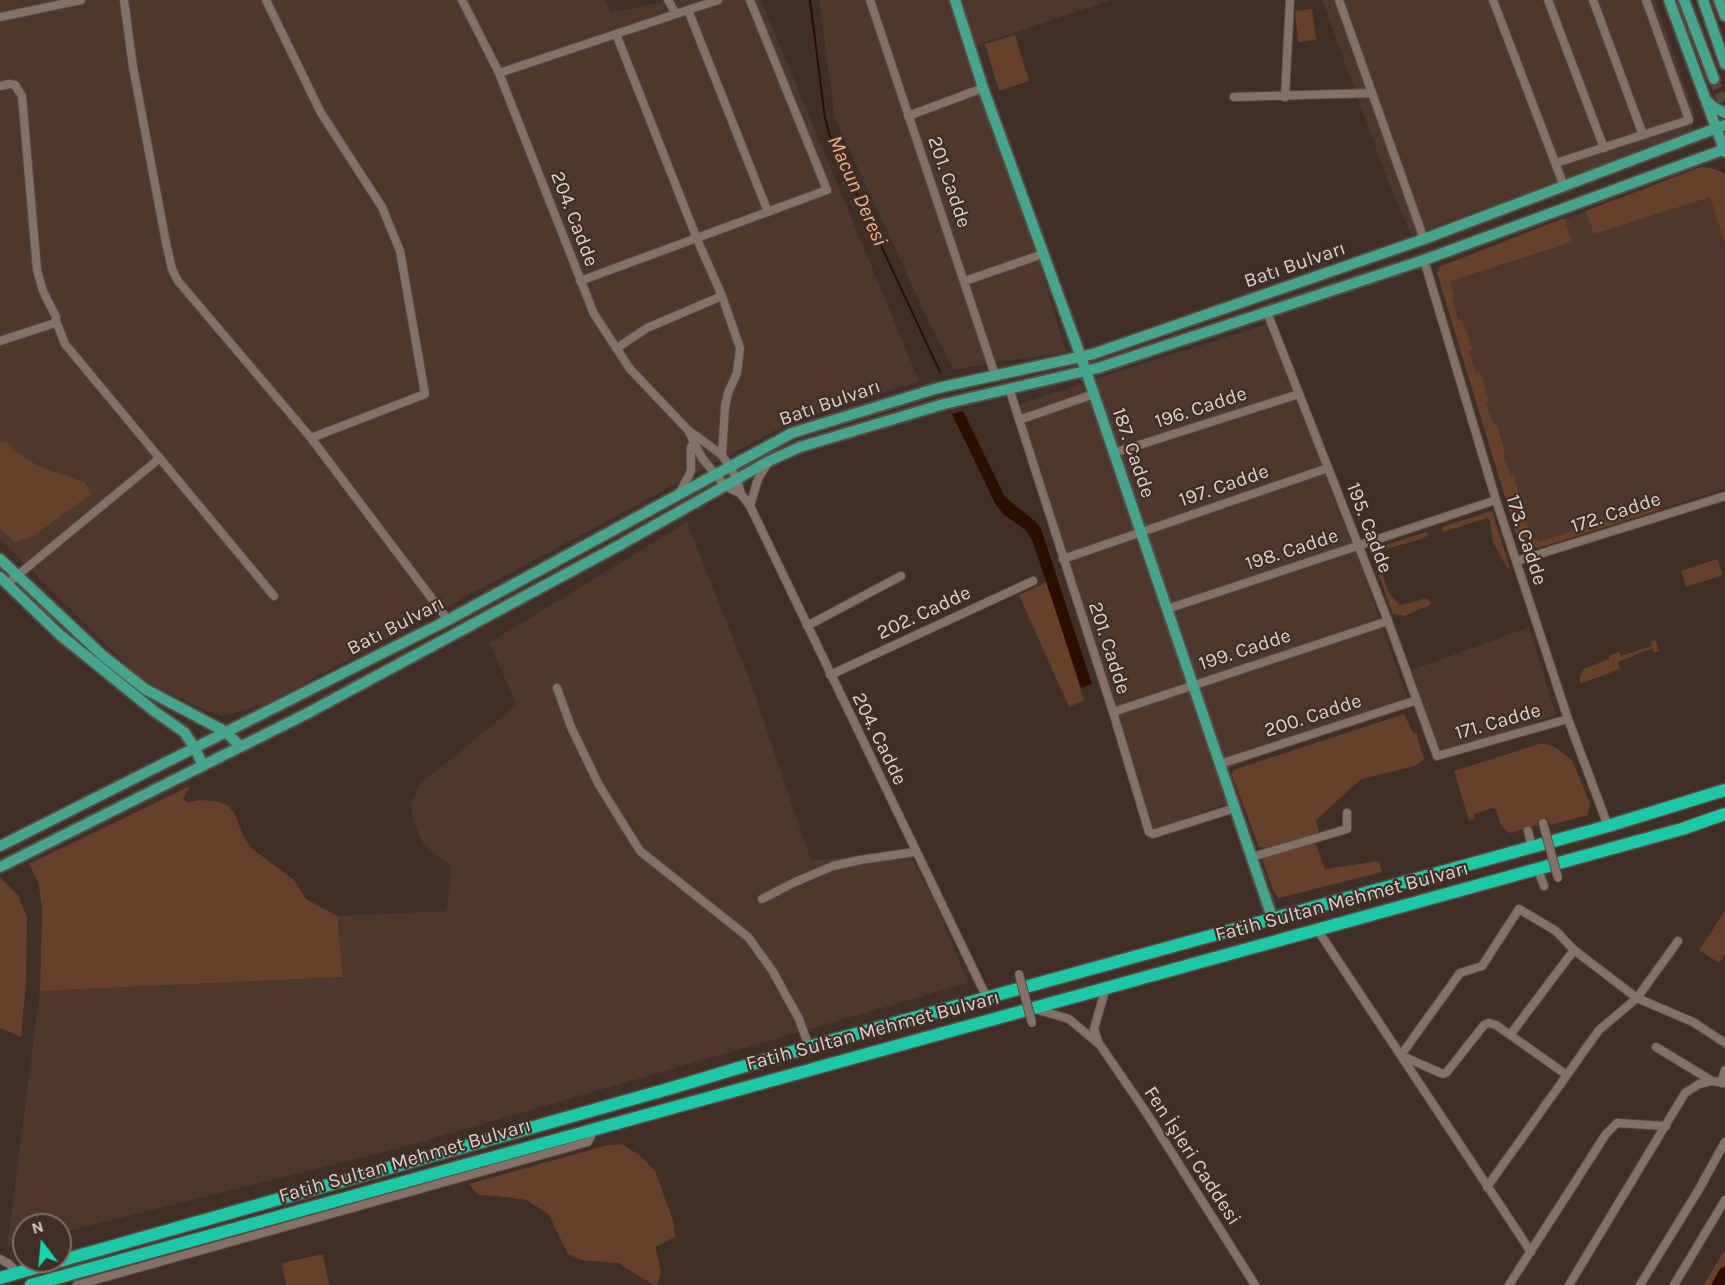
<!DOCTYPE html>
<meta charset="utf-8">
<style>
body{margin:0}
#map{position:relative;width:1725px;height:1285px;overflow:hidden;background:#3f2f27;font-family:Karla,sans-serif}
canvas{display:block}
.north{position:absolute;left:12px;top:1213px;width:60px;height:60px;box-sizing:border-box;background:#3f2f27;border:2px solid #7d6f68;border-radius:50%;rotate:344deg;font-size:16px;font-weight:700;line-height:24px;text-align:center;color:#dacfca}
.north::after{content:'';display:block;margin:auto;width:21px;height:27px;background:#1bd5b1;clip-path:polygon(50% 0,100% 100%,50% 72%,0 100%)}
</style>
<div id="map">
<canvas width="1725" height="1285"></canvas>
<div class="north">N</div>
</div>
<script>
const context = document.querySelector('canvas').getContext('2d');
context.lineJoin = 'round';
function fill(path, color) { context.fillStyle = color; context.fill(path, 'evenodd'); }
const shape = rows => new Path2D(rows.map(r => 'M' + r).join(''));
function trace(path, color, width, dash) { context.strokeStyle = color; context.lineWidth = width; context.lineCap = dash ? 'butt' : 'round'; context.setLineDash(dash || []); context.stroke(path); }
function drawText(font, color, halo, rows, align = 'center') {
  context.font = font + ' Karla,sans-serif'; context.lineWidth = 4.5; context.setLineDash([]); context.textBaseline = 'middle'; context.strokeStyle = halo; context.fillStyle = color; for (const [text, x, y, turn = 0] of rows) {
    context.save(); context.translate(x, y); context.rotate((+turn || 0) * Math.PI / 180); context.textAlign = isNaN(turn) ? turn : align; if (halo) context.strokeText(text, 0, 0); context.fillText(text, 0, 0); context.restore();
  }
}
const built = shape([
 [0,0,605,0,610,13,673,0,761,0,919,381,789,423,266,704,222,716,196,706,141,679,0,539],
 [819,0,1111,0,977,45,1066,353,994,362,954,370,929,322,835,118],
 [1322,0,1655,0,1695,115,1690,133,1411,235,1387,178],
 [1701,167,1725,209,1725,489,1538,548,1518,540,1437,273,1439,267],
 [1276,321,1408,700,1229,768,1238,799,1152,831,1019,404],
 [687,522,752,686,811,861,906,850,935,901,968,983,400,1148,60,1233,60,1225,24,1225,24,1242,7,1247,40,991,343,977,337,916,446,911,452,867,424,845,414,823,411,805,420,784,517,705,489,643],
 [1529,627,1556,715,1440,754,1412,670]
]);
const green = shape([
 [1312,9,1316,40,1298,42,1295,11],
 [1015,35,1029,81,999,91,985,44],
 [1701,167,1715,169,1725,174,1725,243,1710,197,1594,234,1586,211],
 [1564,218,1572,242,1450,281,1455,297,1452,298,1458,320,1462,319,1472,349,1469,351,1476,373,1480,372,1489,401,1486,402,1493,424,1497,424,1505,453,1503,454,1510,475,1513,474,1522,504,1520,505,1532,538,1538,540,1539,542,1658,503,1660,510,1538,548,1518,540,1437,273,1439,267],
 [6,441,18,453,40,467,85,482,91,494,32,537,15,542,0,529,0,443],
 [1492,511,1510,568,1507,568,1493,542,1490,520,1487,518,1443,532,1442,527],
 [1426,532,1428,534,1427,536,1421,539,1379,551,1377,554,1388,592,1400,605,1414,602,1426,598,1431,603,1429,606,1415,611,1405,616,1393,614,1370,550],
 [1717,559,1723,575,1686,587,1681,571],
 [1047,582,1084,700,1069,707,1019,595],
 [1656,640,1659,651,1654,653,1652,648,1618,662,1620,669,1580,684,1580,676,1584,669,1609,659,1610,655,1619,652,1621,656,1652,646,1651,642],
 [1404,714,1413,733,1416,733,1424,759,1415,766,1361,779,1316,820,1319,833,1267,848,1259,847,1232,775,1233,771,1239,768],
 [1539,744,1546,744,1555,747,1572,760,1590,803,1588,815,1550,825,1549,822,1509,833,1501,826,1496,809,1492,808,1474,814,1475,819,1469,820,1454,771],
 [190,786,183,799,187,802,202,800,220,802,228,806,234,812,243,835,251,848,294,880,306,899,337,916,343,977,40,991,42,907,38,881,29,864],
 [1315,842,1325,869,1379,861,1382,872,1279,898,1273,890,1262,859,1266,856],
 [0,877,18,895,27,917,26,982,21,1037,0,1028],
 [1725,911,1725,954,1719,963,1699,950],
 [622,1144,642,1157,655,1171,673,1220,675,1237,655,1247,661,1271,657,1285,654,1285,618,1263,581,1260,568,1254,549,1215,527,1200,497,1196,478,1195,469,1184,604,1146],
 [1725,1250,1725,1285,1704,1285,1722,1254],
 [323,1254,329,1285,286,1285,282,1263]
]);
const water = shape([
 [963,411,1005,497,1036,522,1041,529,1092,684,1081,688,1033,542,1026,530,1004,515,996,505,952,414]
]);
const stream = shape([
 [810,0,825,118,830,136,940,372]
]);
const river = shape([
 [1719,1285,1725,1274]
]);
const majorTunnel = shape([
 [1714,79,1725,107]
]);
const minor = shape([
 [124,0,133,67,166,243,172,269,178,281,311,438,448,620],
 [266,0,321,113,382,207,400,251,425,394,311,438],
 [462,0,499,73,594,314,630,369,688,430,722,455,737,479,741,494],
 [668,0,676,14],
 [870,0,995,375],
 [1339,0,1424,239],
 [1493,0,1564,186],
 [1548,0,1604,148],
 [1593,0,1643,135],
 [688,10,768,212],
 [0,17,81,0],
 [616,34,697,239,722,296,740,348,737,373,728,393,725,407,722,455],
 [499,73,718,0],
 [0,86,9,84,15,85,22,96,37,270,43,291,56,317,56,321,52,324,0,341],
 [1234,97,1372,93],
 [1285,97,1290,0],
 [908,116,983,88],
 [1556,163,1689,120,1646,0],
 [1424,260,1496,500,1568,719,1608,826],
 [580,281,827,190,750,0],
 [965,281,1043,254],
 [1267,312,1388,621,1437,756,1568,719],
 [56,321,65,344,274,596],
 [617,348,647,328,722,296],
 [1009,388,1113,712,1149,832,1153,834,1235,808],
 [1019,420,1094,394],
 [688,430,702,458,725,486,741,494,750,506,987,998],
 [1114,453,1299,394],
 [679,494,691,471,691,447,694,443],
 [750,506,758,479,769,461],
 [1063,559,1328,468],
 [1517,561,1725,496],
 [7,584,160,458],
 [1167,609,1496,500],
 [807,626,901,576],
 [830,675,1033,581],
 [557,688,571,727,599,785,640,851,748,937,772,970,799,1019,809,1047],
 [1113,712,1388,621],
 [1220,764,1417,700],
 [1528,831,1532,847],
 [1252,857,1347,829,1347,813],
 [1538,869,1544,886],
 [762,899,795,882,833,866,860,860,915,852],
 [1317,929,1531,1252],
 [1035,1009,1069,1019,1100,1045,1146,1112,1255,1285],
 [1510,1035,1574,950],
 [1099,1044,1094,1029,1106,987],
 [1656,1047,1712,1081],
 [1401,1055,1460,973,1482,966,1519,909,1556,931,1574,950,1637,998,1693,1022,1725,1043],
 [1402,1056,1443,1074,1447,1072,1484,1025,1489,1023,1496,1025,1567,1075],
 [1721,1083,1725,1070],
 [1487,1187,1599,1030,1637,998,1678,941],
 [0,1259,9,1264,17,1273],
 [77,1285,588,1142,594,1129],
 [1509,1285,1606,1134,1617,1123,1666,1126],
 [1569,1285,1685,1093,1699,1084,1712,1081,1725,1083],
 [1640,1285,1698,1191,1725,1142],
 [1674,1285,1725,1200]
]);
const major = shape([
 [955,0,983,88,1086,371,1273,920],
 [1669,0,1725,152],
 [1684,0,1714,79],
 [1703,0,1725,64],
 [1719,0,1725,16],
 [1706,100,1713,107,1725,113],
 [0,559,102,655,145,689,226,732,241,747],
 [0,577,59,634,154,711,184,732,195,748,203,766],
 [0,846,448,620,792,433,938,388,1093,354,1424,239,1725,125],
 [0,867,306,714,618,546,769,461,800,447,944,404,1098,368,1424,260,1725,149]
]);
const highway = shape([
 [60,1261,668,1089,812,1046,1608,826,1725,790],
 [0,1278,59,1261],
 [31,1285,1682,829,1725,814]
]);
const minorBridge = shape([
 [1543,823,1558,878],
 [1019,974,1032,1023]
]);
const streetNames = [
 ["201. Cadde",949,182,71],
 ["204. Cadde",574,219,69],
 ["Batı Bulvarı",1295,265,-19],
 ["Batı Bulvarı",830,403,-19],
 ["196. Cadde",1201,408,-18],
 ["187. Cadde",1133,453,71],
 ["197. Cadde",1224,486,-19],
 ["172. Cadde",1616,513,-18],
 ["195. Cadde",1369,528,69],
 ["173. Cadde",1526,540,72],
 ["198. Cadde",1292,550,-18],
 ["202. Cadde",924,613,-25],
 ["Batı Bulvarı",396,626,-27],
 ["201. Cadde",1109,648,72],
 ["199. Cadde",1245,650,-18],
 ["200. Cadde",1313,716,-18],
 ["171. Cadde",1498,722,-16],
 ["204. Cadde",879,739,64],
 ["Fatih Sultan Mehmet Bulvarı",1342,902,-15],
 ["Fatih Sultan Mehmet Bulvarı",873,1031,-15],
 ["Fen İşleri Caddesi",1192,1156,57],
 ["Fatih Sultan Mehmet Bulvarı",405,1161,-16]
];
const waterNames = [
 ["Macun Deresi",857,191,66]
];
fill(built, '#4e382d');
fill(green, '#67402c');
fill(water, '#2c0e00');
trace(stream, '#2c0e00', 2);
trace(river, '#2c0e00', 14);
trace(majorTunnel, '#56473f', 10, [10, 5]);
trace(minor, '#584b43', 10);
trace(major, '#584b43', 14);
trace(highway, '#584b43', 15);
trace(minor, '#847269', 8);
trace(major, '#47a58e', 10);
trace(highway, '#1ec7a6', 12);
trace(minorBridge, '#584b43', 10, []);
trace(minorBridge, '#847269', 8);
drawText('20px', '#dacfca', '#3f2f27', streetNames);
drawText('italic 21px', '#f6ab85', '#3f2f27', waterNames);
</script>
